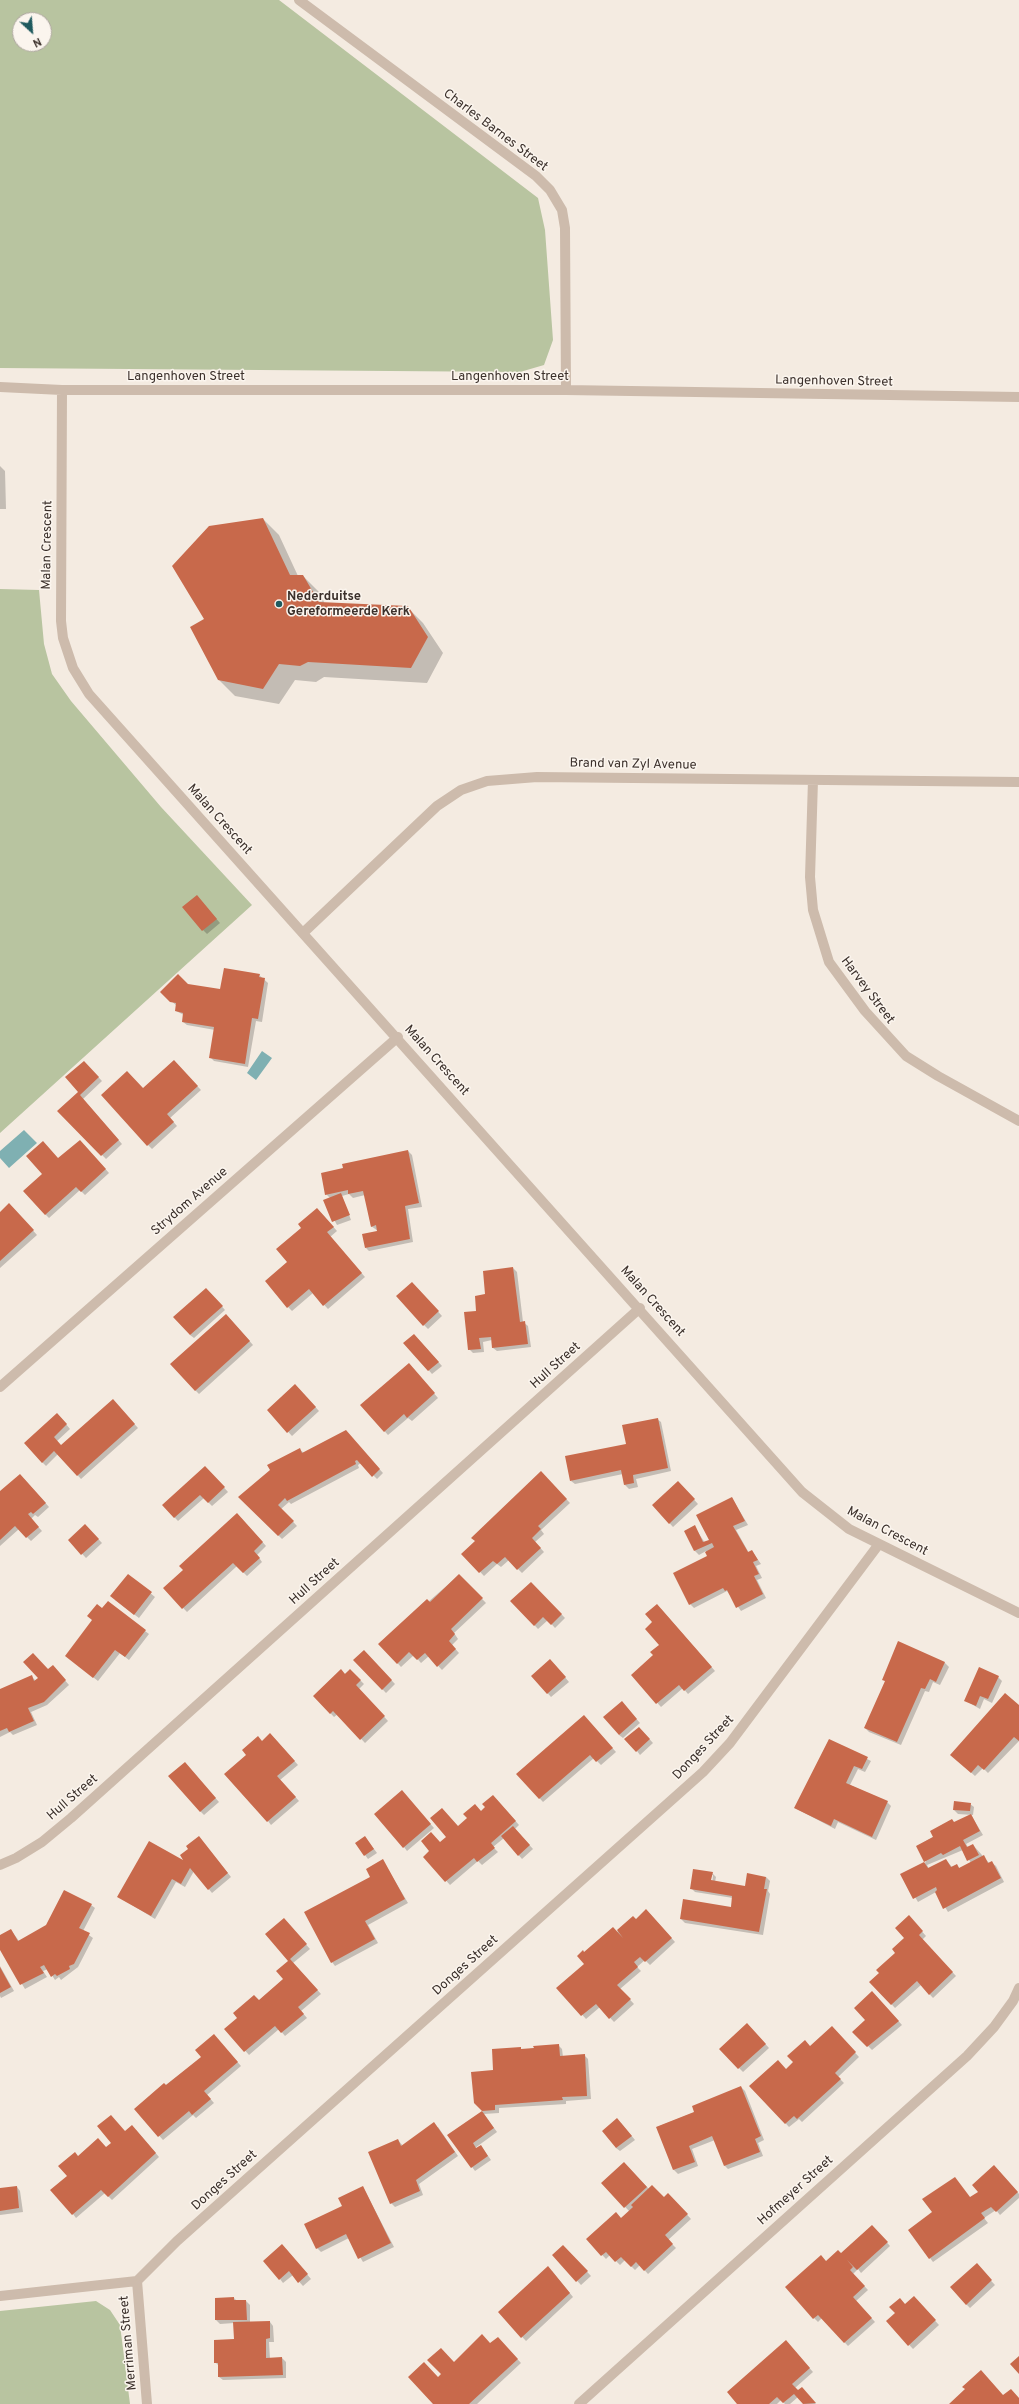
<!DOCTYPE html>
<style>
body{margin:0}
#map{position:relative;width:1019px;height:2404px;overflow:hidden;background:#f4ebe1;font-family:Overpass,sans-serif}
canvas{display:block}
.north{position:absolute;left:12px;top:12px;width:40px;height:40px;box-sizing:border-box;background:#fbf5ee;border:1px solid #aea6a0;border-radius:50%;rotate:154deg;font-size:11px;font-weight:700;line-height:16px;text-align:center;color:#3b302b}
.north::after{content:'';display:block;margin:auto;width:14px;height:18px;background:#1f5a5e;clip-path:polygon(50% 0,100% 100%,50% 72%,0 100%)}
</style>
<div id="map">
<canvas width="1019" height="2404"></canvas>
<div class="north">N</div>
</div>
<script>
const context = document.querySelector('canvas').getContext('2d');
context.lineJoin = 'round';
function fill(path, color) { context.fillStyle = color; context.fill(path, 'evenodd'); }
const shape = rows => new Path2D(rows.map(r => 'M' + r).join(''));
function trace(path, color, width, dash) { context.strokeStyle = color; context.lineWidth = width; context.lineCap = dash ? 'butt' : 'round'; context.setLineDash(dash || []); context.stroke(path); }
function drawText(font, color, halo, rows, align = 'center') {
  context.font = font + ' Overpass,sans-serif'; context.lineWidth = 3; context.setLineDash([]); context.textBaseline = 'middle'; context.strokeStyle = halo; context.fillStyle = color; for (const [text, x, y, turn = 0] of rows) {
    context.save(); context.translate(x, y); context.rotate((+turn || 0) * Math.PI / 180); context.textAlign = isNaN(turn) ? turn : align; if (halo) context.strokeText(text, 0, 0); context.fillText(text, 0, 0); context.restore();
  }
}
const green = shape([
 [0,0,279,0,538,198,545,230,553,340,544,365,520,372,0,368],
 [20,20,44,20,44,44,20,44],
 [0,589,39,590,44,644,52,674,71,701,161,807,252,905,0,1133],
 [96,2301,110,2310,120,2325,130,2404,0,2404,0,2311]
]);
const water = shape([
 [262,1051,272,1058,256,1080,247,1073],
 [24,1130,37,1143,9,1168,0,1158,0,1151]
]);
const shadow = shape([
 [0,466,5,471,6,509,0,509],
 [263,519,279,535,298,576,303,576,319,592,325,604,407,607,423,623,443,653,427,683,324,677,316,682,295,680,279,704,235,696,219,680,205,620],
 [200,900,220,923,207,934,203,930],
 [259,975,268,983,262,1022,256,1021,248,1067,214,1061,210,1057,215,1030,187,1025,183,1022,184,1015,176,1011,177,1006,161,992,188,985,221,990],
 [84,1062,102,1081,83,1099,122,1144,106,1159,59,1111,80,1092],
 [174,1062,201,1090,170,1118,177,1126,152,1149,148,1145,143,1090],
 [84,1145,109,1173,85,1195,80,1190,49,1218,45,1214,59,1160],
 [408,1151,412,1155,422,1207,408,1209,413,1242,369,1251,366,1248,378,1231,371,1226,365,1195,353,1198,349,1194,342,1196,351,1220,337,1225,324,1201,330,1198,326,1194],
 [13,1208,37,1235,0,1268,0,1213],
 [321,1213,337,1231,330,1237,365,1277,328,1309,313,1293,292,1311,288,1307,288,1262],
 [513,1268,517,1272,523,1322,528,1326,531,1347,497,1351,493,1348,492,1340,483,1342,484,1352,473,1353,469,1349,487,1295],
 [416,1287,442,1316,428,1329,424,1325],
 [210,1293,225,1310,194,1338,190,1335],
 [230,1319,253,1345,199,1394,195,1390],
 [418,1339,442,1366,432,1374,405,1343],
 [412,1368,438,1398,412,1421,408,1418,388,1435,361,1405],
 [299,1389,319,1411,292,1436,268,1410],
 [116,1404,138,1428,81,1479,58,1454,46,1466,42,1462,61,1418,70,1429,57,1441,61,1446],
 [657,1419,661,1422,671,1471,636,1479,638,1487,629,1489,625,1485,623,1474,575,1484,571,1481,628,1444],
 [349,1436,383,1473,377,1479,361,1463,358,1465,359,1468,291,1504,289,1502,281,1509,297,1526,282,1539,240,1497,299,1449,304,1453],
 [209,1471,228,1492,212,1506,204,1498,178,1521,163,1505],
 [541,1473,570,1503,541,1530,544,1534,535,1542,544,1552,522,1573,509,1560,501,1567,497,1564,484,1576,463,1554],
 [24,1479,49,1507,38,1517,35,1515,31,1519,42,1531,31,1541,19,1529,0,1546,0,1493],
 [678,1482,698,1504,673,1527,653,1505],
 [732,1498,748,1525,736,1530,749,1553,752,1551,761,1564,756,1566,762,1578,757,1580,766,1598,741,1611,727,1591,694,1608,690,1604,708,1556,706,1551,699,1555,695,1551,685,1531,694,1526,705,1543,710,1540],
 [241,1518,266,1546,257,1555,262,1562,247,1576,237,1566,187,1612,164,1588],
 [85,1525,102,1543,86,1558,69,1540],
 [128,1575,155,1597,139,1618,115,1600],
 [459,1575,486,1603,454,1633,458,1639,452,1645,459,1653,442,1670,429,1656,421,1663,414,1655,401,1667,380,1644],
 [531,1583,565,1618,555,1628,548,1620,538,1629,512,1601],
 [661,1609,715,1671,688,1694,683,1688,661,1707,632,1675,654,1656,660,1645,653,1622],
 [145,1631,149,1634,129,1660,120,1653,98,1681,70,1659],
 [899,1643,945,1663,949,1667,940,1685,933,1682,929,1692,925,1691,901,1745,869,1732,865,1728,886,1682,883,1679],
 [364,1651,395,1684,386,1693,355,1660],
 [554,1664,569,1682,551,1697,532,1676],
 [48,1670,56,1670,69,1685,47,1705,31,1712,37,1725,13,1735,10,1732,0,1737,0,1690,31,1676,36,1681],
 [350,1670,364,1684,359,1689,388,1721,365,1743,338,1714,334,1717,314,1696],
 [998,1677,1002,1681,992,1703,984,1699,980,1709,966,1701],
 [625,1706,640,1723,623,1738,619,1735],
 [1019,1706,1019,1741,988,1773,983,1768,975,1776,955,1758],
 [587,1720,616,1752,601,1765,594,1758,543,1802,517,1774],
 [643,1732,653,1743,640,1755,637,1751],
 [274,1738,298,1765,280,1780,299,1801,271,1825,268,1821,262,1742],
 [829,1740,871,1761,865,1772,858,1769,850,1785,887,1802,891,1806,876,1840,838,1822,835,1829,795,1808],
 [188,1767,219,1802,204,1815,200,1811],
 [405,1795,434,1828,407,1851,404,1847],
 [497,1800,519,1825,515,1829,533,1849,522,1859,504,1838,493,1847,498,1852,482,1865,478,1861,450,1885,425,1857,458,1828],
 [970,1804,974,1807,973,1815,958,1814,954,1810],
 [971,1815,983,1835,966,1844,968,1847,973,1845,990,1864,992,1863,996,1866,1004,1882,948,1912,936,1892,918,1902,902,1875,926,1862,917,1846],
 [963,1850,971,1863,960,1869,957,1865,952,1867,946,1860,929,1869,927,1865],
 [365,1837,377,1853,368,1859,365,1855],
 [202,1841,231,1877,212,1893,194,1871,185,1887,176,1882,155,1919,119,1897,188,1864],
 [383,1861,408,1903,368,1925,378,1943,335,1966,332,1962,371,1877],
 [712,1873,716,1877,715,1882,746,1887,766,1877,770,1881,768,1891,770,1894,763,1935,685,1923,681,1919,731,1908,733,1898,695,1892,691,1888],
 [711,1875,713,1875,712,1885,710,1885],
 [91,1905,95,1908,83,1931,93,1938,78,1967,61,1980,59,1977,55,1980,48,1969,43,1971,47,1977,25,1989,0,1948,0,1936,11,1930,19,1941],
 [650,1914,675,1942,650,1965,645,1960,637,1967,641,1971,620,1989,634,2004,614,2022,600,2007,586,2019,558,1988,585,1964,585,1954,617,1932,633,1917,636,1920],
 [909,1917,926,1936,922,1940,956,1976,933,1998,921,1985,895,2008,871,1982,881,1973,906,1938],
 [287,1923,310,1949,293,1963,321,1994,301,2011,307,2018,285,2036,279,2029,249,2055,226,2029,284,1979,289,1961],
 [0,1966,14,1991,1,1998,0,1996],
 [876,1996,902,2025,872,2050,854,2032,867,2020],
 [747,2024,769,2048,743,2072,720,2049],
 [832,2028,859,2057,838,2077,844,2083,802,2122,799,2119,789,2127,751,2086,786,2070],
 [217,2039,241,2066,207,2095,214,2103,196,2118,193,2115,163,2140,135,2109,202,2057],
 [558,2045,562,2049,563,2057,584,2055,588,2059,591,2099,566,2101,566,2104,499,2108,499,2113,484,2114,497,2132,475,2148,476,2149,481,2146,491,2160,475,2171,449,2135,483,2111,494,2071,520,2048,522,2050],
 [741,2087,745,2091,764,2140,758,2143,763,2156,728,2169,725,2166,715,2140,692,2149,698,2166,678,2174,674,2170,657,2127,695,2112],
 [621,2123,635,2140,620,2151,616,2148],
 [438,2127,458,2156,419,2184,423,2195,395,2207,391,2203,398,2140,403,2146],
 [136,2130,159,2157,112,2200,105,2193,76,2218,73,2214,68,2176,78,2157,106,2148,125,2132],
 [628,2167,649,2189,664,2198,668,2194,691,2219,668,2240,676,2248,648,2274,640,2265,635,2270,625,2260,620,2265,610,2255,606,2259,588,2240,630,2212,602,2183],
 [998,2170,1019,2194,1019,2198,1000,2215,996,2210,984,2218,988,2223,933,2262,930,2258,970,2198,980,2193],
 [17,2187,20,2191,23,2212,0,2215,0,2189],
 [363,2187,394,2247,363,2262,349,2238,321,2252,317,2248,343,2207],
 [872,2226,890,2246,861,2273,858,2269,853,2274,868,2290,856,2301,875,2322,848,2346,822,2318,818,2322,814,2318,841,2254],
 [563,2246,591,2276,581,2285,553,2255],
 [286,2249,311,2279,303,2286,293,2275,283,2283,280,2279],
 [976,2265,995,2285,970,2308,966,2304],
 [552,2271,573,2297,526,2341,499,2312],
 [234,2298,237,2301,246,2301,250,2305,250,2322,270,2322,273,2326,274,2342,269,2342,270,2359,282,2358,286,2362,286,2378,223,2380,219,2377,219,2366,215,2362,235,2340,234,2323,220,2324,216,2320,216,2299],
 [914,2298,939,2325,913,2349,887,2321],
 [498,2338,521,2363,477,2404,434,2404,438,2378,454,2363,491,2345],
 [789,2345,813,2372,795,2388,798,2392,805,2392,816,2404,805,2404,798,2397,790,2404,785,2404,781,2400,777,2404,738,2404]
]);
const building = shape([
 [263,518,290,575,303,575,319,602,408,606,428,637,411,668,308,662,300,666,279,664,263,689,218,680,190,627,204,619,172,566,209,526],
 [197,895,217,919,202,931,182,907],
 [224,968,260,974,259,977,265,978,258,1019,252,1018,245,1064,209,1058,214,1027,182,1022,183,1013,175,1011,176,1003,170,1002,160,992,178,974,188,984,220,989],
 [174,1060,198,1086,167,1114,174,1122,147,1146,101,1095,127,1071,143,1088],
 [84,1061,99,1077,80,1095,119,1140,101,1156,57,1111,78,1092,65,1077],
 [80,1140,106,1169,81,1192,76,1187,45,1215,23,1191,42,1174,26,1156,43,1141,58,1158],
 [408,1150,419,1203,405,1206,410,1239,365,1248,362,1234,377,1231,376,1225,371,1227,363,1191,348,1194,348,1190,325,1195,321,1173,343,1168,342,1164],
 [341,1193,350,1215,332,1222,323,1200],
 [9,1203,34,1230,0,1261,0,1212],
 [317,1208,334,1227,327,1232,362,1273,323,1306,309,1289,287,1308,265,1281,287,1262,276,1249,301,1228,298,1224],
 [513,1267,520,1322,525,1321,528,1344,492,1348,491,1337,479,1338,481,1349,468,1350,464,1312,476,1311,475,1296,485,1294,483,1271],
 [412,1282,439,1311,423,1326,396,1296],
 [206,1288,223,1306,190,1335,173,1317],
 [226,1314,250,1341,195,1391,170,1364],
 [414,1334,439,1362,428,1371,403,1343],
 [409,1363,435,1393,407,1418,404,1414,384,1432,360,1405],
 [295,1384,316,1407,287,1433,267,1410],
 [113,1399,135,1424,77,1476,54,1451,42,1463,24,1443,57,1413,67,1424,54,1437,61,1445],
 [658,1418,668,1468,633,1475,634,1483,624,1485,621,1470,570,1481,565,1456,626,1444,622,1425],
 [346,1430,380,1469,372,1477,357,1460,355,1461,356,1464,287,1501,285,1498,278,1505,294,1521,278,1536,238,1497,270,1470,267,1465,300,1448,302,1453],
 [205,1466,225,1487,208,1503,200,1495,174,1518,162,1505],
 [541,1471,567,1499,538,1526,541,1529,532,1538,541,1548,517,1570,505,1557,497,1564,493,1561,479,1573,461,1554,475,1541,471,1538],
 [20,1474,46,1503,33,1514,31,1512,28,1514,39,1527,26,1538,15,1526,0,1540,0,1491],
 [678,1481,695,1499,669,1524,652,1505],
 [732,1497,745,1521,733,1526,748,1552,752,1550,758,1560,753,1562,759,1574,754,1576,763,1594,736,1608,727,1590,725,1591,723,1588,689,1605,673,1573,707,1556,705,1552,714,1547,712,1543,694,1551,684,1531,695,1525,703,1542,709,1540,696,1515],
 [237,1513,263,1542,254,1551,260,1558,243,1573,233,1563,182,1609,163,1588,183,1570,179,1566],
 [85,1524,99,1539,81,1555,68,1540],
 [128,1574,152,1592,134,1615,110,1596],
 [459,1574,483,1598,451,1629,455,1634,449,1641,456,1649,437,1667,425,1653,417,1660,409,1652,397,1664,378,1644,427,1599,430,1602],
 [531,1582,562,1614,551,1625,543,1617,534,1626,510,1601],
 [108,1601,146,1630,125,1657,115,1650,93,1678,65,1656,92,1620,87,1616,97,1604,102,1608],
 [657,1604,712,1667,684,1691,679,1685,656,1704,631,1675,653,1655,650,1652,659,1645,645,1629,652,1622,645,1614],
 [898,1641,945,1662,936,1682,930,1679,925,1689,921,1688,897,1742,864,1728,885,1681,882,1680],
 [364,1650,392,1680,382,1690,353,1660],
 [33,1653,48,1669,53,1665,66,1680,44,1702,28,1708,34,1721,9,1732,7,1728,0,1731,0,1689,32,1675,34,1681,38,1678,23,1662],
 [550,1659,566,1677,547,1694,531,1676],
 [979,1667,999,1676,988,1699,980,1696,976,1706,964,1701],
 [341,1669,345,1674,350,1669,361,1680,356,1685,385,1716,360,1740,333,1711,330,1714,313,1696],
 [1005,1693,1019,1705,1019,1741,1014,1737,984,1770,978,1765,971,1773,950,1755],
 [622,1701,637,1719,619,1735,603,1717],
 [584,1715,613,1748,596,1762,590,1755,539,1799,516,1774],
 [639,1727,650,1739,636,1752,624,1739],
 [270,1733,295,1761,277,1776,296,1797,267,1822,224,1774,246,1755,242,1750,258,1736,262,1741],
 [829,1739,868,1757,862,1769,854,1766,846,1783,888,1801,872,1837,834,1819,831,1826,794,1808],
 [185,1762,216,1798,200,1812,168,1776],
 [402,1790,431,1824,403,1848,374,1814],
 [493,1795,516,1821,491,1843,495,1848,477,1862,474,1858,445,1882,423,1857,429,1851,421,1841,431,1832,440,1842,446,1837,430,1818,442,1808,458,1826,467,1818,463,1814,475,1804,481,1811,485,1807,482,1804],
 [954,1801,971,1803,970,1811,953,1810],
 [971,1814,980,1831,963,1840,967,1847,973,1844,979,1855,967,1861,960,1846,943,1855,941,1853,924,1862,916,1846,933,1837,930,1831,952,1819,954,1822],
 [513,1826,530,1845,518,1856,501,1836],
 [199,1836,228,1873,208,1890,190,1868,181,1884,172,1879,151,1916,117,1897,149,1841,183,1860,180,1855,188,1849,186,1846],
 [365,1836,374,1849,364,1856,355,1843],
 [984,1855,988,1863,992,1861,1001,1878,943,1909,935,1892,937,1890,936,1887,913,1899,900,1874,924,1862,928,1868,946,1859,951,1867,957,1864,959,1868],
 [383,1859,405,1899,365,1921,375,1939,331,1963,304,1912,370,1877,366,1869],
 [693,1869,713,1872,711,1880,745,1886,747,1873,766,1877,764,1889,767,1889,759,1932,680,1919,683,1899,731,1907,732,1896,690,1889],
 [64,1890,92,1904,79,1928,90,1933,74,1964,69,1966,70,1969,57,1976,55,1974,51,1977,44,1965,40,1967,44,1973,20,1985,0,1950,0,1935,11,1929,18,1941,46,1925],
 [646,1909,672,1938,645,1962,640,1957,634,1962,638,1967,617,1985,631,1999,609,2019,596,2004,581,2016,556,1988,584,1964,577,1956,583,1950,584,1952,613,1927,623,1938,617,1930,633,1916,636,1919],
 [909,1915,923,1931,919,1935,953,1972,929,1995,917,1981,891,2005,869,1982,879,1973,876,1970,895,1953,892,1949,904,1938,895,1928],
 [284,1918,307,1944,290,1959,318,1990,298,2007,304,2014,281,2033,275,2026,244,2052,224,2029,237,2018,233,2013,254,1995,259,2000,283,1979,276,1971,288,1961,265,1934],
 [0,1967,11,1987,0,1993],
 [872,1991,899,2021,867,2047,852,2032,865,2020,854,2008],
 [747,2023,766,2044,738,2069,719,2049],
 [832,2026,856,2052,835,2073,841,2079,797,2119,794,2116,785,2124,749,2086,778,2060,786,2069,793,2062,787,2056,805,2040,810,2046],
 [214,2034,238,2062,204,2091,211,2099,192,2115,189,2111,158,2137,134,2109,164,2083,166,2085,201,2057,195,2050],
 [559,2044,560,2056,585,2054,587,2096,562,2097,563,2100,495,2105,495,2110,482,2111,474,2103,471,2072,493,2070,492,2049,521,2047,521,2049,534,2048,533,2046],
 [741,2086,761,2136,755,2139,760,2152,724,2166,712,2136,689,2146,695,2162,673,2170,656,2127,694,2112,692,2106],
 [482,2111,494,2128,473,2143,476,2148,481,2145,488,2156,471,2168,447,2135],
 [111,2115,125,2131,132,2125,156,2153,108,2197,101,2190,72,2215,50,2190,67,2176,58,2166,75,2152,78,2156,98,2138,106,2147,111,2143,97,2126],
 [617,2118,632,2136,616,2148,602,2131],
 [434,2122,455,2152,416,2180,420,2191,390,2204,368,2152,398,2139,401,2146],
 [624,2162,647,2187,624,2208,601,2183],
 [994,2165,1018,2192,996,2212,991,2207,981,2213,985,2218,929,2259,908,2230,932,2212,922,2199,955,2177,970,2197,978,2192,972,2185],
 [652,2185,664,2197,668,2193,688,2214,665,2235,673,2244,644,2271,636,2262,631,2267,621,2257,615,2262,606,2252,601,2256,586,2239,616,2212,621,2218,633,2207,631,2205],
 [17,2186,19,2208,0,2211,0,2188],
 [363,2186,391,2243,358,2259,346,2234,316,2249,304,2224,342,2206,338,2198],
 [872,2225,888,2242,857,2270,847,2260,853,2267,850,2270,865,2286,853,2297,872,2318,844,2343,818,2315,813,2319,785,2287,821,2255,826,2261,838,2250,841,2253],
 [282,2244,308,2274,298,2283,289,2271,279,2280,263,2261],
 [563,2245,588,2271,576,2282,552,2255],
 [977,2263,992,2280,966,2305,950,2287],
 [548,2266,570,2293,521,2338,498,2312],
 [914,2296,936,2320,908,2346,886,2321,895,2313,889,2307,900,2298,905,2304],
 [234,2297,234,2300,246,2300,247,2320,215,2320,215,2298],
 [270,2321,270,2338,266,2339,266,2358,282,2357,283,2375,218,2377,218,2363,214,2363,214,2340,234,2339,233,2322],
 [482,2334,490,2343,498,2337,518,2359,469,2404,433,2404,408,2377,424,2362,438,2377,441,2374,427,2360,441,2348,454,2362],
 [786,2340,810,2368,792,2384,798,2390,802,2387,816,2403,803,2404,794,2394,783,2403,777,2397,769,2404,737,2404,727,2392],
 [1019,2356,1019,2374,1010,2364],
 [981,2370,1003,2395,1011,2389,1019,2398,1019,2404,949,2404,965,2389,962,2387]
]);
const street = shape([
 [299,0,536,176,550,190,562,210,565,228,566,390],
 [0,387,62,390,566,390,1019,397],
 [62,390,61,621,63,638,73,668,89,694,802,1492,849,1529,1019,1613],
 [813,780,810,877,813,910,829,962,865,1011,906,1056,938,1076,1019,1121],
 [303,933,437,806,461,790,487,781,537,777,1019,782],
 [0,1387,398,1037],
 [0,1865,16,1858,42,1842,71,1818,640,1308],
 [137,2281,147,2404],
 [0,2296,137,2281,177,2241,703,1772,730,1743,879,1544],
 [579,2404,967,2056,994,2027,1013,2001,1019,1988]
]);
const markers = [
 [279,604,4,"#1f5a5e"]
];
const streetNames = [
 ["Charles Barnes Street",495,131,37],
 ["Langenhoven Street",186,377],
 ["Langenhoven Street",510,377],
 ["Langenhoven Street",834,382,1],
 ["Malan Crescent",48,545,-89],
 ["Brand van Zyl Avenue",633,765,1],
 ["Malan Crescent",219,820,48],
 ["Harvey Street",867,991,53],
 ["Malan Crescent",436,1061,48],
 ["Strydom Avenue",190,1202,-41],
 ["Malan Crescent",652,1302,48],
 ["Hull Street",556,1366,-42],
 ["Malan Crescent",887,1532,28],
 ["Hull Street",315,1582,-42],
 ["Donges Street",704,1748,-47],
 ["Hull Street",73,1798,-41],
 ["Donges Street",466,1966,-42],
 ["Donges Street",225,2181,-42],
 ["Hofmeyer Street",796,2191,-42],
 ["Merriman Street",129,2343,-95]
];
const poiNames = [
 ["Nederduitse",287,597],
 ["Gereformeerde Kerk",287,612]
];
fill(green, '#b8c4a0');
fill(water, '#7fb0b2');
fill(shadow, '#0003');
fill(building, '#c8694b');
trace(street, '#cdbbac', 10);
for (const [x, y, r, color] of markers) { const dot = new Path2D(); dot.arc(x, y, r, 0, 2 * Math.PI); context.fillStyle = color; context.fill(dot); trace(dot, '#fbf5ee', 1.5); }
drawText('13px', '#3b302b', '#fbf5ee', streetNames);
drawText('bold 13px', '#3b302b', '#fbf5ee', poiNames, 'left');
</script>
